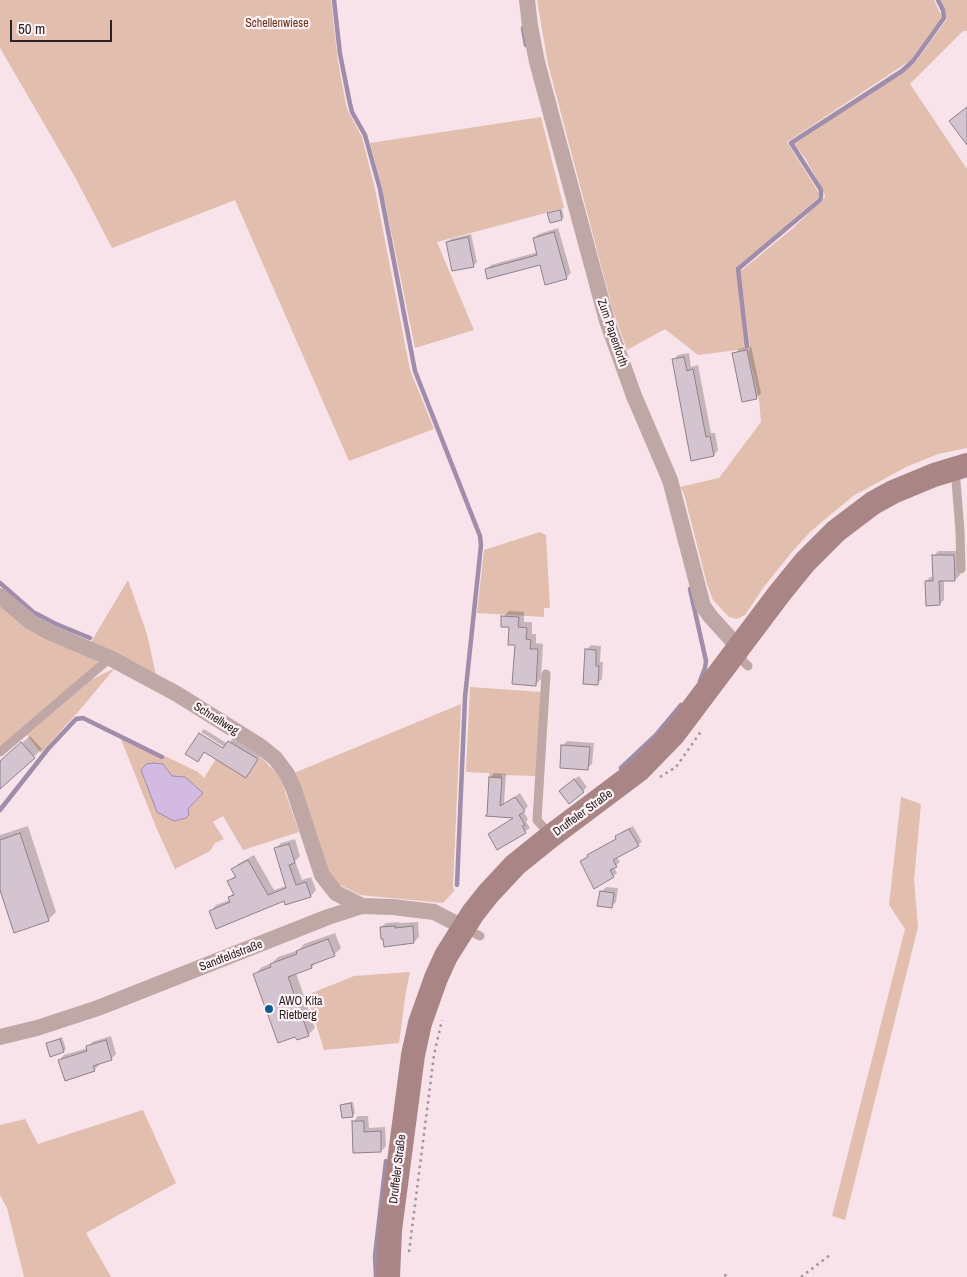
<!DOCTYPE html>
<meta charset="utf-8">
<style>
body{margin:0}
#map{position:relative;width:967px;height:1277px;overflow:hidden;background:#f7e3e9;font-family:"Archivo Narrow",sans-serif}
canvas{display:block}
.scale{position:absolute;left:10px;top:20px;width:102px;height:22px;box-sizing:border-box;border:2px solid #2a2325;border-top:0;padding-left:6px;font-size:15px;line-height:18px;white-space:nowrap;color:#2a2325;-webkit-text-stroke:4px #fff3f6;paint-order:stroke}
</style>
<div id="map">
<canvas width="967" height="1277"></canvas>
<div class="scale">50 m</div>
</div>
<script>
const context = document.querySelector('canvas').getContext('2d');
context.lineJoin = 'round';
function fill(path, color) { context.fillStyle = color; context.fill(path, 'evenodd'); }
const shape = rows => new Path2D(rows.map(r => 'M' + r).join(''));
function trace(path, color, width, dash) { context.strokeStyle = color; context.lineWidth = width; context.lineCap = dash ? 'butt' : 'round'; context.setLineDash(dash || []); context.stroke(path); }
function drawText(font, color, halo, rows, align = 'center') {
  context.font = font + ' "Archivo Narrow",sans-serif'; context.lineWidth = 4.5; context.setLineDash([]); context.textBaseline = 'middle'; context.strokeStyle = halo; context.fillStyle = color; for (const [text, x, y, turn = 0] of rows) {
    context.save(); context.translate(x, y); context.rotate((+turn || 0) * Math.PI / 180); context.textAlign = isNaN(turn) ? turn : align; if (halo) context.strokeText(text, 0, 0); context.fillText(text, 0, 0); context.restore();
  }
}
const green = shape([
 [0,0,331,0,338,62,347,109,362,137,375,189,410,370,434,429,349,461,235,200,112,248,75,177,0,48],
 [537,0,934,0,942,17,911,60,787,142,819,193,818,198,737,268,746,349,698,355,665,329,627,350,613,311,548,64],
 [941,0,967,0,967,31,963,31,910,84,967,169,967,448,938,454,906,467,853,496,810,532,791,553,763,588,745,615,737,619,729,617,713,600,707,584,684,494,680,487,719,478,761,422,759,399,748,352,750,348,740,269,742,270,792,229,825,197,824,192,805,158,794,144,914,64,947,19],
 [541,117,564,208,437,242,474,330,415,348,382,187,370,143],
 [540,532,546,535,550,608,544,608,544,617,477,613,484,550],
 [128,580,147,634,156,675,91,642],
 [0,606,97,660,97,665,0,746],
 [115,668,78,712,41,753,27,735,91,680],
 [470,687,542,692,537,776,502,775,502,778,489,777,489,773,466,772],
 [461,704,453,888,455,890,443,903,360,895,338,884,329,873,294,773],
 [121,739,163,759,165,756,198,772,204,778,216,759,246,778,260,756,280,777,299,832,243,850,223,816,213,822,224,839,215,843,210,851,175,869,156,827],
 [163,764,172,776,174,821,166,816],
 [901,797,921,804,914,880,918,927,845,1220,832,1216,905,929,889,905],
 [410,972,406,991,399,1043,324,1050,307,995,354,976],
 [143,1110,176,1183,86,1233,111,1277,24,1277,7,1208,0,1195,0,1125,25,1119,38,1144]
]);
const water = shape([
 [154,763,163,764,172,776,185,777,203,793,188,809,189,815,186,818,174,821,157,812,141,770,146,764,154,763]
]);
const shadow = shape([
 [562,209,564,217,562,219,548,214],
 [558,228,571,273,566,278,541,263,486,269,491,265,538,252,534,238,539,234],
 [471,234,477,262,473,266,447,242,451,239],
 [751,346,761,393,756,398,734,354,739,349],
 [689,353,691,367,698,365,711,433,715,433,718,450,714,455,692,459,673,360,678,355],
 [938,551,959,551,960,575,955,580,944,580,944,600,939,604,926,581,930,577,934,577,934,556],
 [509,611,524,612,524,622,532,622,532,634,536,634,536,643,543,644,541,679,535,685,516,644,510,626,503,617],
 [591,645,601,646,600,662,603,662,602,679,597,683,586,650],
 [204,729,228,744,234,737,261,754,246,777,205,751,198,761,199,734,228,753,229,750,201,732],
 [30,736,42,749,5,783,0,778,0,762],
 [567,741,594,743,592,764,587,768,562,746],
 [494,773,506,774,504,804,520,793,528,806,523,811,528,819,526,822,530,828,498,849,489,835,515,817,488,815,490,778],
 [579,776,587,787,583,791,566,786],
 [28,826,56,912,48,920,0,888,0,835],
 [633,826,642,842,617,857,620,862,614,867,617,873,613,876,582,861,592,852,617,838,620,833],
 [295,839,300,856,295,861,302,880,311,877,316,890,311,896,286,904,284,900,211,911,216,905,230,900,229,898,234,893,229,881,236,875,233,870,238,864,254,855,274,890,286,886,275,849,281,843],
 [606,887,618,888,616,902,611,907,601,892],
 [399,922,399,923,418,922,419,937,414,942,381,927,386,923],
 [335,933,341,948,334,955,317,961,312,967,296,973,315,1028,308,1035,255,974,262,967,272,963,278,957,299,950,304,944],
 [111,1036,116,1054,111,1059,98,1063,99,1065,94,1070,59,1060,64,1055,88,1048,92,1042],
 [62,1037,66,1049,64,1051,48,1043],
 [353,1102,355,1113,353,1115,341,1106,343,1104],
 [358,1116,368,1116,369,1128,385,1127,386,1146,381,1151,354,1121]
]);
const stream = shape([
 [334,0,340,54,350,104,352,112,365,135,380,189,415,371,480,536,481,545,465,697,457,885],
 [523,28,526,45],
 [747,346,738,269,820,200,821,196,821,190,791,143,902,71,913,61,944,18,943,10,938,0],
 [0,583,33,612,56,624,90,638],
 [690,589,706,661,705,668,700,681],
 [621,768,656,735,681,705],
 [0,810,48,749,76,719,83,718,162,757],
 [376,1277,375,1256,386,1161]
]);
const building = shape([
 [967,107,967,145,949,121,967,107],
 [560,210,562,220,550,223,547,213,560,210],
 [554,232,567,279,545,285,540,265,487,279,485,269,537,255,533,238,554,232],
 [468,237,474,267,452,271,446,242,468,237],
 [747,350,757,399,742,402,732,353,747,350],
 [684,357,687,371,693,369,706,437,710,436,714,456,691,461,672,359,684,357],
 [932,555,954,555,955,581,939,581,940,605,926,606,925,581,933,581,932,555],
 [501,616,519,617,518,627,527,628,526,639,531,640,530,649,538,649,536,686,512,684,515,645,508,645,509,627,501,627,501,616],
 [585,649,596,650,596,666,599,666,598,685,583,684,585,649],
 [199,733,223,748,228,741,258,759,246,778,204,752,198,762,185,754,199,733],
 [21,742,35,758,0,789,0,761,21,742],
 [561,745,590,747,588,770,560,768,561,745],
 [489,777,502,778,500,806,515,797,525,811,519,815,525,825,522,826,526,833,497,850,488,834,513,818,485,816,487,815,489,777],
 [574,779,584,792,569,804,559,791,574,779],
 [629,829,639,846,613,860,617,867,610,870,614,877,594,889,580,861,588,857,587,855,616,839,615,836,629,829],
 [20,833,49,921,14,933,0,890,0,840,20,833],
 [289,844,295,863,289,865,296,885,306,882,311,897,285,905,284,901,216,929,209,911,230,902,228,897,234,895,227,881,236,877,231,869,248,860,268,895,286,888,274,848,289,844],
 [600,891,614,893,612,908,597,906,600,891],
 [395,926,395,928,413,926,414,943,384,947,383,939,381,939,380,927,395,926],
 [328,939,335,956,311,965,312,968,288,977,309,1036,297,1040,295,1037,278,1043,253,974,271,967,270,964,297,954,296,951,328,939],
 [60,1039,64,1052,50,1057,46,1043,60,1039],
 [106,1040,112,1060,93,1066,95,1071,65,1081,58,1060,87,1051,86,1046,106,1040],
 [351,1103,353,1117,342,1118,340,1105,351,1103],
 [352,1121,364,1121,364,1132,381,1131,381,1152,353,1153,352,1121]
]);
const path = shape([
 [660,777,676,767,702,730],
 [409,1252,434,1055,442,1020],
 [725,1274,726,1277],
 [801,1277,830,1255]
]);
const lane = shape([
 [955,469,960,531,961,569],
 [740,652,743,661,748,666],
 [546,674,537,820,551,836],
 [0,752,110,658],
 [464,928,480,936]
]);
const street = shape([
 [527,0,530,26,537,62,607,321,634,396,670,480,703,606,710,616,739,648],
 [0,596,31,622,49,632,110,658,177,694,260,746,275,758,287,774,294,790,322,875,336,893,362,906],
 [0,1037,37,1028,98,1008,328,917,362,906,393,907,434,912,463,927]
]);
const secondary = shape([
 [388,1277,390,1230,413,1055,420,1023,436,978,446,956,473,913,488,894,515,865,551,836,639,770,673,735,779,594,805,562,836,531,873,503,893,492,934,475,967,465]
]);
const markers = [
 [269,1009,5,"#0a5c8e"]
];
const parkNames = [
 ["Schellenwiese",277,24]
];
const streetNames = [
 ["Zum Papenforth",612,333,71],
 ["Schnellweg",216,719,32],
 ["Druffeler Straße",583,813,-36],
 ["Sandfeldstraße",231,956,-21],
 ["Druffeler Straße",398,1169,-83]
];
const poiNames = [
 ["AWO Kita",279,1002],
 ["Rietberg",279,1016]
];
fill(green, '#e2beaf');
fill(water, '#d3bae3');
trace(water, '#a08daa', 1);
fill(shadow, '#0003');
trace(stream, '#a08daa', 4.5);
fill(building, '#d3c4cf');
trace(building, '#8e808b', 1);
trace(path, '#a39498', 2.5, [2.5, 4]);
trace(lane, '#bfa7a6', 9);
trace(street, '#bfa7a6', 16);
trace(secondary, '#a98685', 24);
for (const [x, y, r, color] of markers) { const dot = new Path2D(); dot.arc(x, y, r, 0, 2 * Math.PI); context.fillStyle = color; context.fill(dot); trace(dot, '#fff3f6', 2); }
drawText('12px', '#6d3116', '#fff3f6', parkNames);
drawText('12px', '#2a2325', '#fff3f6', streetNames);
drawText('12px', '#2a2325', '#fff3f6', poiNames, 'left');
</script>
